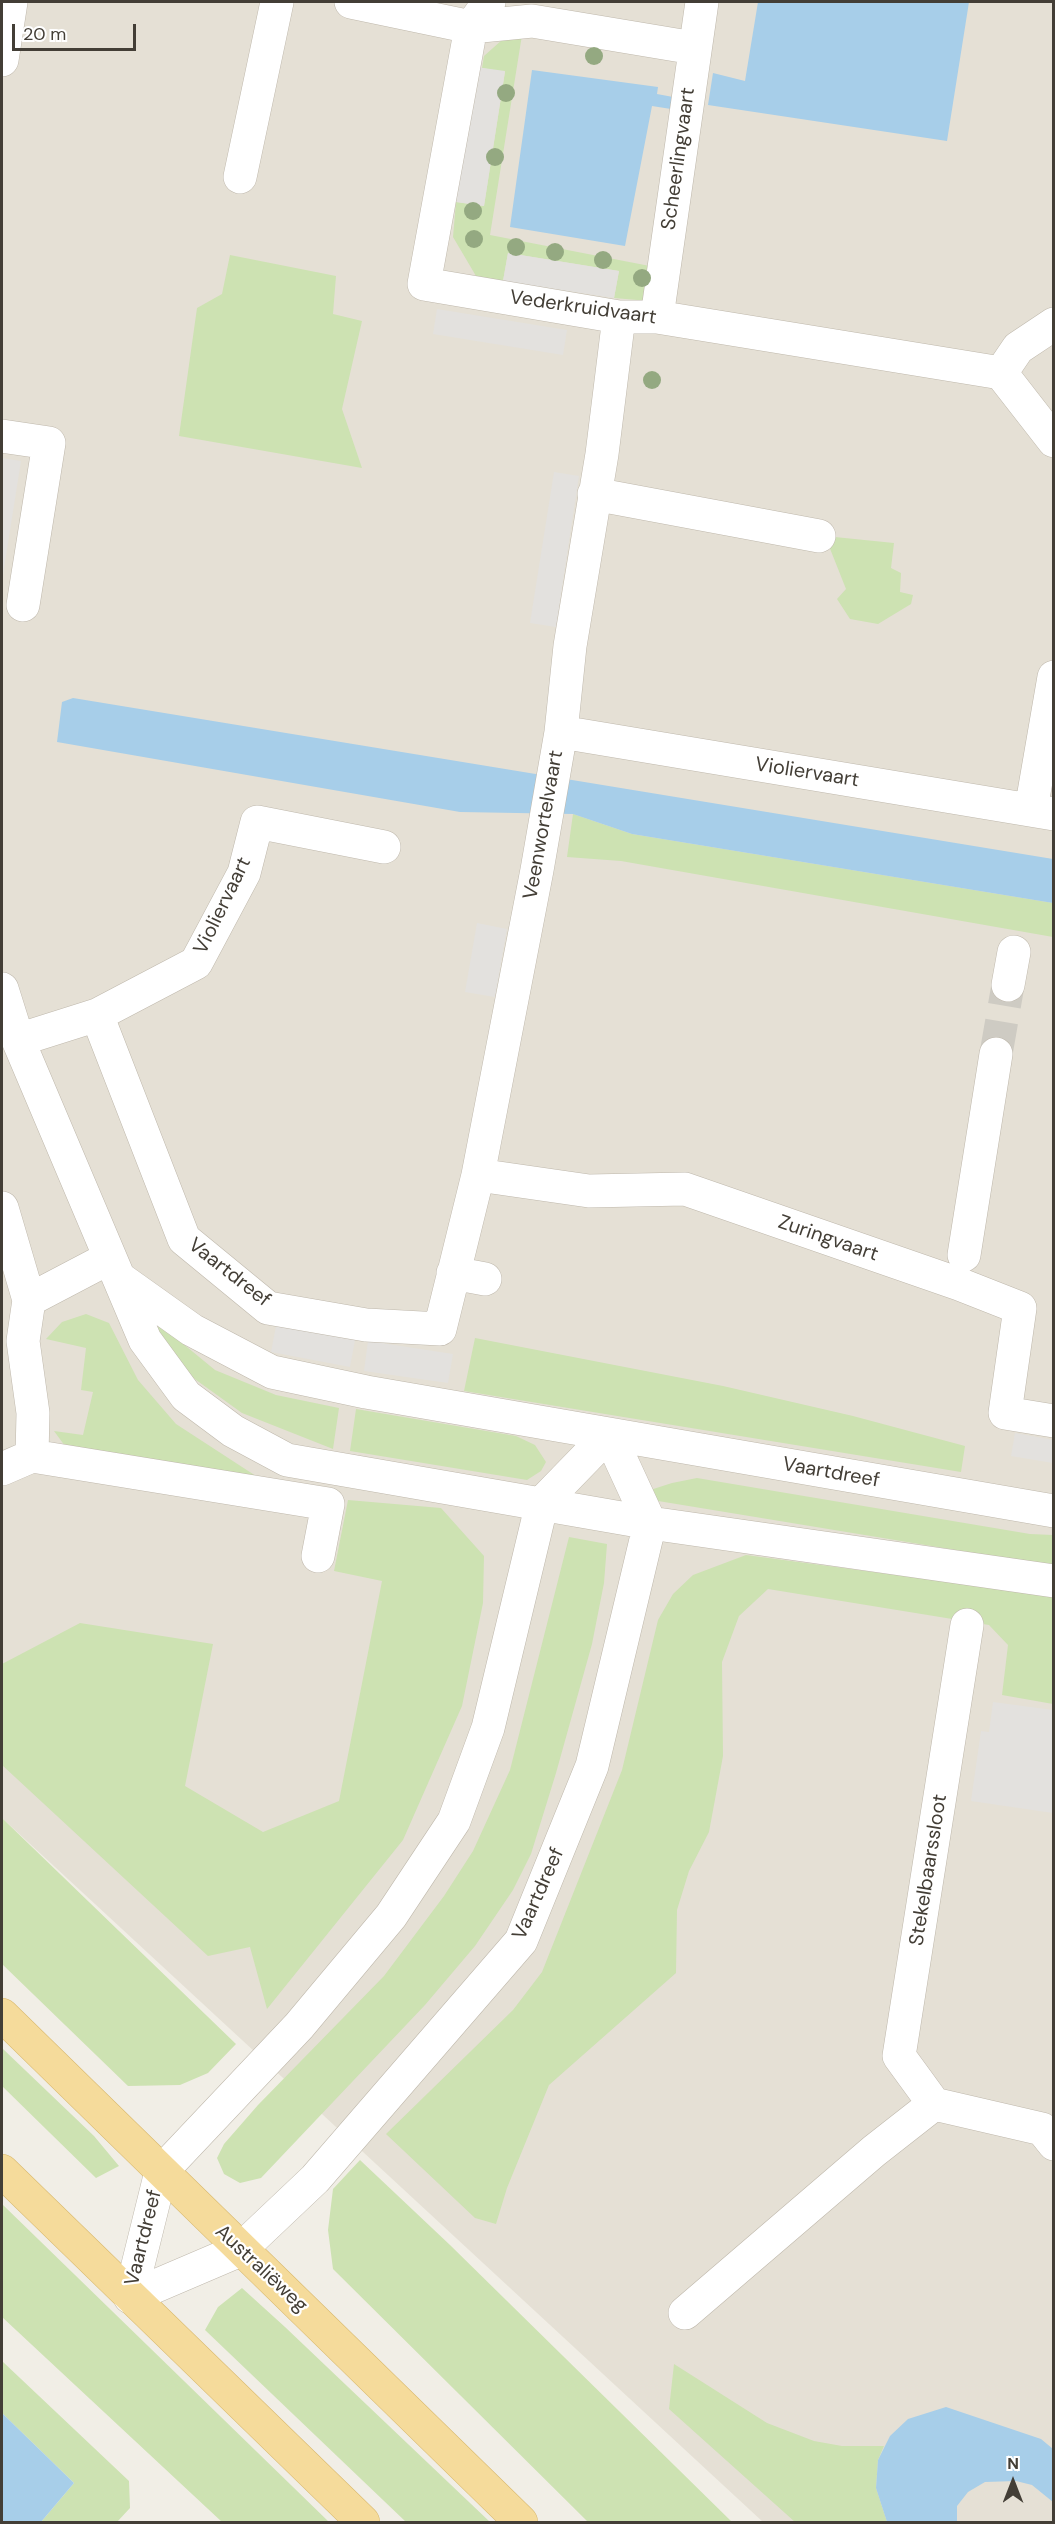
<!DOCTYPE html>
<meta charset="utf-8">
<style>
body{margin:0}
#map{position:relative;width:1055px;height:2524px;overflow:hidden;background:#f1eee6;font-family:"DM Sans",sans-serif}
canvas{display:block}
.frame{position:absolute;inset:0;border:3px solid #433e36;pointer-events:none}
.north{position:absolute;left:983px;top:2452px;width:60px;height:60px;-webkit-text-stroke:4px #fff;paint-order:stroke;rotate:0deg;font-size:16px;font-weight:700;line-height:24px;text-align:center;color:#433e36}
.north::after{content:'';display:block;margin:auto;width:21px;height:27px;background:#433e36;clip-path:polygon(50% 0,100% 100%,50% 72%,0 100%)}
.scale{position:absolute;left:12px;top:24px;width:124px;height:27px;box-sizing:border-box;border:3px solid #433e36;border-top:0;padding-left:8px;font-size:18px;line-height:21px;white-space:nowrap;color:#433e36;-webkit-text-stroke:4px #fff;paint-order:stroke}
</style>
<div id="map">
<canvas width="1055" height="2524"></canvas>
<div class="frame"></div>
<div class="north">N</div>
<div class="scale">20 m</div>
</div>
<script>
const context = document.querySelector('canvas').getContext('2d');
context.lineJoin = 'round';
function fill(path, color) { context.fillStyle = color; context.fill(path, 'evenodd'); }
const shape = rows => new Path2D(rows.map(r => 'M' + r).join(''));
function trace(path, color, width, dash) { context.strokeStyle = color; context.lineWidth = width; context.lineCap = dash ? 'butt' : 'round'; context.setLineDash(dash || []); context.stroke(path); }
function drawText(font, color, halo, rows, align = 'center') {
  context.font = font + ' "DM Sans",sans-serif'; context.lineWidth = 4.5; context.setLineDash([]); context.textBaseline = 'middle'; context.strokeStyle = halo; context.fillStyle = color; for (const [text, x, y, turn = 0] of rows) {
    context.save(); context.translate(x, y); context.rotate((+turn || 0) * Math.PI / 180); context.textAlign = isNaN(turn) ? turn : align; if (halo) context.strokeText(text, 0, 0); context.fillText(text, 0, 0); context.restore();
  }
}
const residential = shape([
 [2,2,1053,2,1053,2522,763,2522,2,1818]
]);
const green = shape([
 [511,32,522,35,490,235,655,267,649,301,614,298,619,271,508,253,503,281,476,276,453,237,456,202,484,206,505,72,482,68,484,56],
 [230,255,336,276,333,314,362,321,342,409,362,468,179,436,197,308,222,294],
 [825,536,894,543,891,568,901,573,900,592,913,595,911,604,878,624,850,619,837,599,846,589],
 [573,814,632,834,1053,903,1053,937,621,861,567,857],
 [86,1314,109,1323,138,1380,176,1424,259,1478,65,1446,54,1431,83,1435,93,1392,81,1390,86,1348,46,1339,62,1322],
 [154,1320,215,1370,276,1395,339,1408,333,1449,242,1413,178,1367,148,1329],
 [475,1338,723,1386,853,1416,965,1446,961,1472,464,1391],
 [356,1409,516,1436,535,1445,546,1462,541,1471,527,1480,350,1451],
 [697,1478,1030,1534,1053,1535,1053,1566,646,1499,644,1492,672,1483],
 [348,1500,441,1508,484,1556,483,1603,462,1706,403,1840,267,2009,250,1947,208,1956,2,1765,2,1664,80,1623,213,1644,185,1786,263,1832,339,1801,382,1581,334,1571],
 [569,1537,607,1544,604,1583,592,1644,556,1773,531,1854,513,1890,475,1946,425,2005,261,2178,240,2183,224,2174,217,2158,224,2144,258,2105,384,1976,444,1896,473,1851,510,1770],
 [746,1555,1053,1596,1053,1704,1002,1695,1008,1645,989,1625,768,1589,739,1616,722,1662,723,1756,709,1832,689,1871,677,1910,676,1973,549,2085,507,2188,496,2224,475,2218,386,2134,513,2010,542,1972,622,1770,658,1620,673,1594,693,1575],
 [2,1818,236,2044,208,2073,180,2085,128,2086,2,1964],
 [2,2048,94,2136,119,2166,96,2178,2,2086],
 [360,2160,450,2245,732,2522,588,2522,333,2269,328,2230,333,2189],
 [2,2204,329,2522,222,2522,2,2317],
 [242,2288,285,2327,490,2522,406,2522,205,2330,218,2307],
 [2,2361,129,2481,130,2508,117,2522,41,2522,74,2483,2,2413],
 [674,2364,767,2423,814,2441,842,2446,884,2446,878,2460,876,2488,887,2522,795,2522,669,2409]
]);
const parking = shape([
 [476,67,505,71,484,206,456,202],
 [508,253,619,271,614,298,503,281],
 [437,309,567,330,563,355,433,334],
 [2,458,21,461,2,581],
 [554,472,579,476,556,627,530,623],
 [477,923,507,929,495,997,465,992],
 [276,1326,355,1340,350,1367,271,1352],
 [368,1341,453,1354,448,1383,364,1371],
 [1015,1433,1053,1440,1053,1463,1011,1456],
 [993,1702,1053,1710,1053,1813,971,1801,981,1731,989,1732]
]);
const water = shape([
 [758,2,969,2,947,141,708,105,713,73,745,81],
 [532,70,658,87,657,94,673,97,671,109,652,106,625,246,510,227],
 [73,698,1053,859,1053,903,632,834,573,814,460,812,57,742,62,702],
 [946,2407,1041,2439,1053,2449,1053,2502,1032,2485,1016,2481,985,2482,968,2492,957,2506,957,2522,887,2522,876,2488,878,2460,890,2436,908,2419],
 [2,2413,74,2483,41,2522,2,2522]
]);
const minorTunnel = shape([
 [996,1054,1008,985]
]);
const minor = shape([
 [351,2,471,27,532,21,694,48],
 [489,2,471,27,424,284,619,317,657,317,1001,373],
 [2,60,11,2],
 [240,177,277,2],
 [657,317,702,2],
 [1054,324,1018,348,1001,373,1054,441],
 [2,436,49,443,23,605],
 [594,494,819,536],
 [561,732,1054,814],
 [1031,810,1054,677],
 [1008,985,1014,952],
 [2,989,18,1040,145,1340,186,1396,233,1431,287,1460,650,1523,1054,1581],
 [97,1015,184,1239,268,1308,366,1325,440,1329,478,1175,537,870,561,732,570,646,602,454,619,317],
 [18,1040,97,1015,196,963,244,873,257,822,384,847],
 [478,1175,589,1191,685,1189,959,1284,1020,1308,1005,1413,1054,1421],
 [2,1208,29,1300,23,1341,33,1413,32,1456,2,1469],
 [964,1255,996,1054],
 [453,1273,485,1279],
 [119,1278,192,1330,272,1372,366,1392,1054,1511],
 [29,1300,109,1258],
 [32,1456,328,1504,318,1556],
 [967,1625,899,2056,934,2104,1042,2129,1054,2144],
 [130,2297,240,2250,315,2179,521,1941,592,1766,650,1523,609,1434],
 [130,2297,161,2172,299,2026,391,1916,454,1821,488,1728,542,1503,609,1434],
 [685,2313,874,2151,934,2104]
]);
const major = shape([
 [2,2015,521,2522],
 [2,2171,363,2522]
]);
const trees = [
 [594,56],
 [506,93],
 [495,157],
 [473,211],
 [474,239],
 [516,247],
 [555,252],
 [603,260],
 [642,278],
 [652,380]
];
const streetNames = [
 ["Scheerlingvaart",679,159,-82],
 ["Vederkruidvaart",583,308,8],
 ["Violiervaart",807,773,9],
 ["Veenwortelvaart",544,825,-80],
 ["Violiervaart",223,906,-64],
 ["Zuringvaart",828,1239,19],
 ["Vaartdreef",229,1273,38],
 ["Vaartdreef",831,1473,10],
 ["Stekelbaarssloot",929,1870,-81],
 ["Vaartdreef",539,1894,-66],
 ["Vaartdreef",144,2238,-76],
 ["Australiëweg",261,2269,43]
];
fill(residential, '#e5e0d5');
fill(green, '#cde2b2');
fill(parking, '#e3e1de');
fill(water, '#a7cee9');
trace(minorTunnel, '#cecbc3', 33, [33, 16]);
trace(minor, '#bfb8ac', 34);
trace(major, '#d8b86d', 34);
trace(minor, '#fff', 33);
trace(major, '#f5db9b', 33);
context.fillStyle = '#94a981';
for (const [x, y] of trees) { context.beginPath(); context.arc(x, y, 9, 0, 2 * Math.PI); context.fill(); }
drawText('20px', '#433e36', '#fff', streetNames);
</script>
